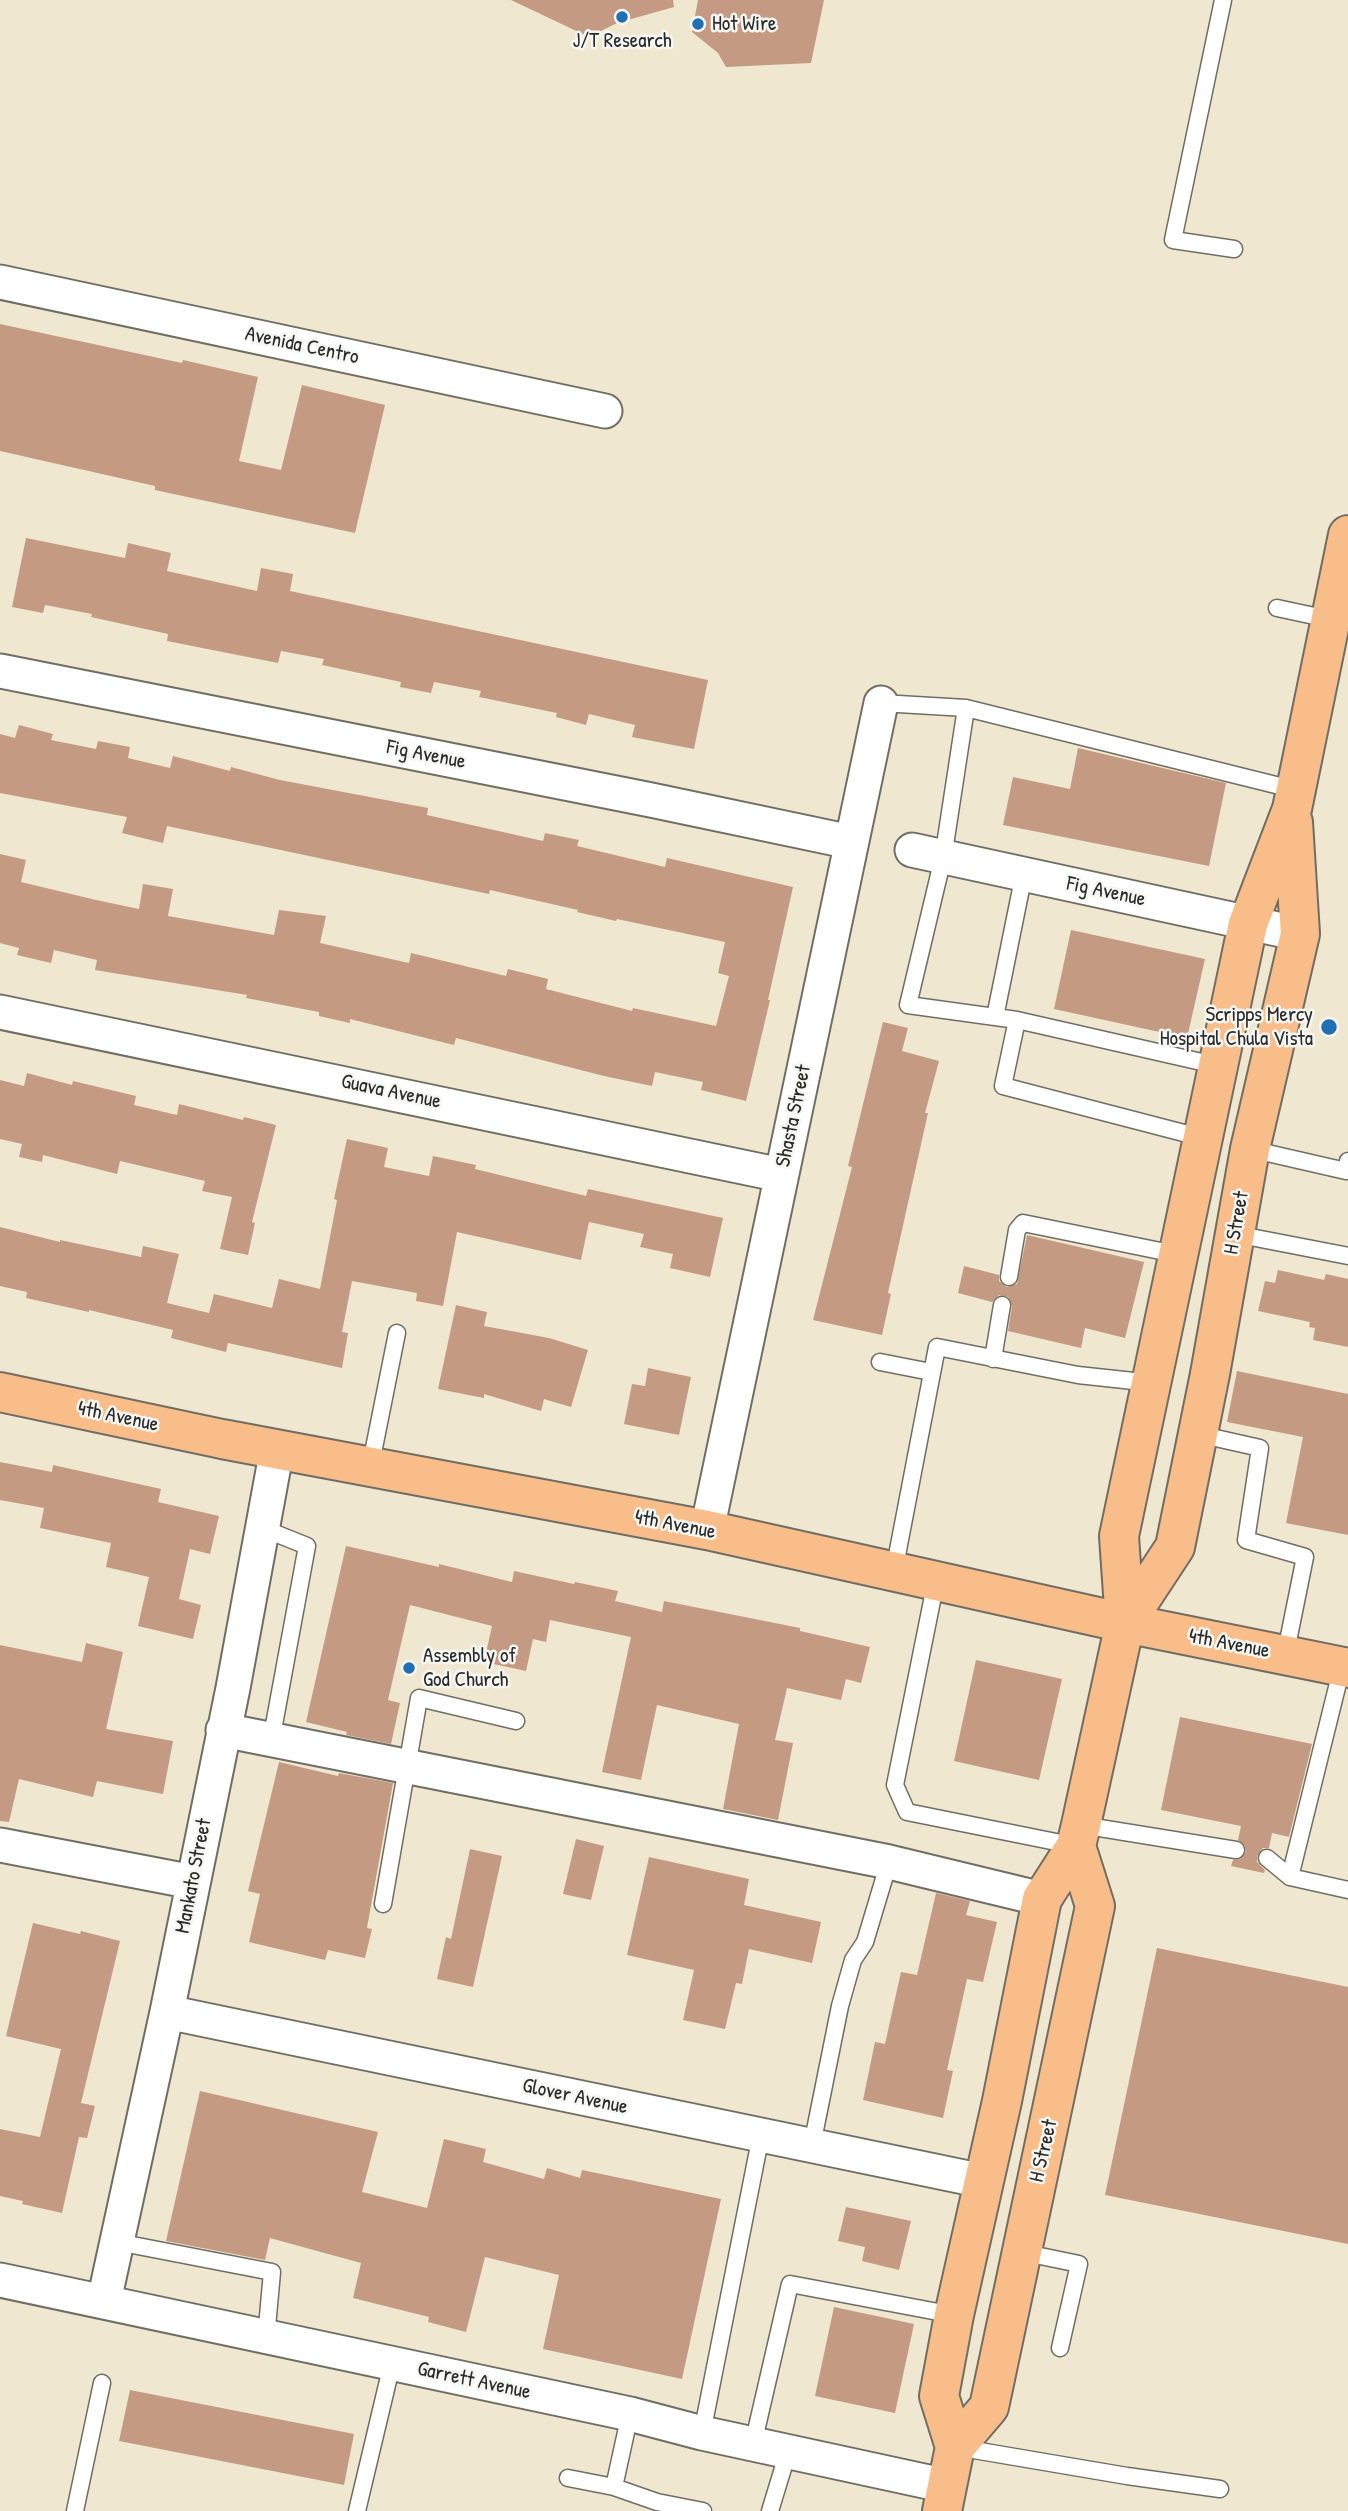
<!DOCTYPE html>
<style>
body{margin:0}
canvas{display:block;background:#efe7cf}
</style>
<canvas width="1348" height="2511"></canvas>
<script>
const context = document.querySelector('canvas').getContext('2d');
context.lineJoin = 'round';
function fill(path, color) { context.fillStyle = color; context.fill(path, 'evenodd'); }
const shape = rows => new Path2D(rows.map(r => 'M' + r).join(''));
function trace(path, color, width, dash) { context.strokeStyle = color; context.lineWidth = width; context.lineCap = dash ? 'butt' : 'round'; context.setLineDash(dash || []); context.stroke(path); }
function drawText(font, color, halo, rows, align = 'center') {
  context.font = font + ' "Patrick Hand",sans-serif'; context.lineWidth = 5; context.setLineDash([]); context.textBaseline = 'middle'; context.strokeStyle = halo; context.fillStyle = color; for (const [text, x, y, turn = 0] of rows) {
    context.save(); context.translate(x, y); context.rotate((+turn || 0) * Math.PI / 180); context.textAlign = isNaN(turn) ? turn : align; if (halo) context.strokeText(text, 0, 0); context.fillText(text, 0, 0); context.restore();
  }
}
const building = shape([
 [511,0,673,0,674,7,617,23,589,37],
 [698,0,824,0,811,63,726,67,718,53,692,32],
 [0,324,182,363,183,360,258,377,239,461,281,470,302,385,385,405,355,533,155,490,155,486,0,451],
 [26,538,125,558,128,543,171,553,167,571,257,591,261,568,293,574,290,591,708,680,694,749,632,737,635,725,589,714,586,725,556,717,557,713,479,697,481,691,434,682,431,693,400,687,401,682,322,665,324,659,281,651,278,663,167,641,168,634,91,617,92,614,45,605,43,613,12,607],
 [19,725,53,734,51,740,96,749,98,741,130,747,128,758,170,768,173,756,230,771,231,767,280,780,428,808,427,815,543,841,545,833,579,840,577,846,665,867,667,858,793,887,768,1000,770,1000,746,1101,701,1090,703,1082,655,1072,652,1086,604,1076,456,1038,454,1045,350,1019,350,1023,319,1016,319,1012,246,998,247,995,95,970,97,960,54,950,51,963,17,955,19,948,0,943,0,854,26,860,21,882,96,900,139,909,143,884,173,889,168,916,274,935,279,910,326,916,320,943,409,963,411,953,506,976,508,969,548,979,546,989,632,1011,633,1008,716,1026,729,976,718,973,725,942,617,919,616,921,577,912,578,910,490,890,489,894,167,826,163,843,122,833,127,817,0,793,0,734,15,738],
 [1078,748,1226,783,1209,866,1003,825,1013,777,1070,789],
 [1071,930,1205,959,1187,1038,1054,1009],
 [883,1022,908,1028,902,1051,939,1061,925,1113,928,1113,888,1293,891,1294,882,1335,813,1320,852,1167,848,1166],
 [27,1073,72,1085,73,1081,136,1096,134,1105,177,1115,179,1104,243,1120,244,1117,276,1125,252,1222,255,1223,248,1255,220,1249,232,1197,202,1191,205,1181,120,1161,117,1174,43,1155,42,1162,19,1157,22,1144,0,1139,0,1080,24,1086],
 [347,1139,388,1148,384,1167,429,1176,433,1156,476,1165,475,1169,586,1196,588,1189,723,1218,710,1277,670,1268,673,1254,640,1247,644,1234,589,1222,581,1260,457,1232,443,1306,416,1301,417,1293,352,1281,342,1332,348,1333,342,1368,228,1343,226,1352,171,1338,173,1330,89,1310,89,1312,26,1298,27,1292,0,1286,0,1227,60,1242,60,1240,141,1257,143,1246,179,1254,167,1303,209,1313,214,1294,272,1308,279,1279,320,1289,337,1200,334,1199],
 [1027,1235,1144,1262,1125,1338,1085,1328,1081,1348,1008,1331,1012,1306,1008,1297,999,1295,992,1302,958,1293,964,1266,999,1275,999,1281,1007,1287,1017,1284],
 [1278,1270,1324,1280,1326,1274,1348,1279,1348,1347,1313,1340,1315,1328,1309,1327,1310,1322,1258,1311,1265,1281,1275,1283],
 [456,1305,487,1312,484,1326,549,1338,588,1350,571,1407,544,1399,541,1411,484,1394,484,1398,438,1389],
 [648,1368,691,1377,679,1435,624,1424,632,1384,645,1386],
 [1237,1371,1348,1394,1348,1535,1286,1523,1303,1437,1227,1422],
 [0,1462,52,1472,53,1465,161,1489,158,1502,219,1516,210,1554,190,1549,179,1599,201,1605,193,1639,138,1626,149,1577,106,1567,111,1543,40,1528,44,1508,0,1500],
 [346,1546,439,1567,439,1564,512,1582,514,1571,574,1584,575,1582,618,1591,615,1601,662,1612,664,1601,800,1628,800,1631,870,1647,861,1683,846,1679,841,1700,787,1688,775,1740,793,1743,778,1820,723,1809,739,1724,657,1705,641,1780,602,1772,631,1637,550,1620,546,1642,533,1639,526,1671,484,1662,492,1626,410,1605,388,1700,400,1703,391,1744,346,1735,347,1732,306,1722],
 [86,1643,123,1652,106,1729,173,1741,163,1794,97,1781,93,1797,19,1779,9,1822,0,1821,0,1645,82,1662],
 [976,1660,1062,1679,1039,1780,954,1761],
 [1180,1717,1312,1744,1289,1837,1272,1833,1269,1848,1263,1848,1257,1856,1257,1862,1265,1870,1264,1873,1231,1866,1233,1860,1240,1859,1246,1852,1245,1846,1238,1840,1241,1826,1161,1810],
 [279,1762,338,1776,339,1773,393,1783,367,1928,372,1929,365,1958,328,1950,325,1960,249,1942,260,1894,248,1891],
 [576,1839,604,1846,591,1900,563,1894],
 [470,1849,502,1856,473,1987,437,1979,446,1937,451,1939],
 [649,1857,749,1879,744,1905,821,1922,812,1963,749,1949,742,1984,736,1983,725,2029,683,2020,694,1970,627,1955],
 [936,1893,970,1901,966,1915,997,1922,983,1982,967,1979,947,2070,953,2071,943,2118,863,2100,875,2042,885,2044,901,1972,917,1975],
 [33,1923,80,1934,81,1931,120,1941,81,2103,95,2106,87,2138,79,2137,62,2213,22,2204,23,2201,0,2196,0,2129,40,2137,61,2049,6,2036],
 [1157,1948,1348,1987,1348,2244,1105,2195],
 [200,2091,378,2132,362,2192,427,2208,444,2139,486,2149,483,2162,544,2179,547,2168,580,2178,582,2170,721,2199,682,2379,543,2349,559,2275,485,2257,466,2332,428,2322,429,2317,353,2298,361,2263,270,2238,265,2260,166,2241],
 [846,2207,911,2221,899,2270,862,2261,865,2247,838,2241],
 [834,2307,914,2324,895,2413,815,2396],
 [130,2390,354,2434,344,2485,119,2441]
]);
const service = shape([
 [1223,0,1173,240,1234,249],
 [1277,608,1333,620],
 [881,703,966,708,1296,790],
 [966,708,943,858,908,1005,1017,1020,1003,1086,1203,1138],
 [995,1017,1024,874],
 [1017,1020,1219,1066],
 [1250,1149,1346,1171,1348,1161],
 [1235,1234,1348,1256],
 [1009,1277,1017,1230,1023,1223,1180,1255],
 [993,1359,1002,1305],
 [880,1362,931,1372],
 [1198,1434,1260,1448,1246,1540,1305,1557,1285,1656],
 [370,1468,397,1333],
 [262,1528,307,1546,271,1741],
 [894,1571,937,1347,1078,1375,1152,1383],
 [936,1581,895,1785,907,1812,1076,1846],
 [1342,1667,1290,1877,1348,1890],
 [1081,1825,1236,1850],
 [1267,1858,1290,1877],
 [383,1904,419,1698,516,1721],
 [812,2145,840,2006,853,1960,865,1942,889,1862],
 [117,2242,272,2272,266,2338],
 [1021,2252,1079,2264,1060,2348],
 [702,2433,761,2135],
 [753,2444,790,2284,954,2315],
 [956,2447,1127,2476,1220,2489],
 [568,2478,614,2487,657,2502,703,2511],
 [614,2487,630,2414],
 [75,2511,102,2383],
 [357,2511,392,2364],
 [770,2511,788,2452]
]);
const minor = shape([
 [0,282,605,411],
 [0,671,651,800,851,842],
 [912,850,1300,934],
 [0,1012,781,1175],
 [707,1530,881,703],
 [223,1730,889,1862,1042,1899],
 [0,1845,193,1882],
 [167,2012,983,2181],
 [0,2280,630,2414,702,2433,947,2486],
 [104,2301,167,2012,233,1688,277,1449]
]);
const primary = shape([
 [0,1392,222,1439,707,1530,1125,1623,1348,1668],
 [1125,1623,1175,1547,1210,1374,1250,1149,1300,934,1293,822],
 [955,2447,939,2396,954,2315,1002,2101,1042,1899,1076,1846,1081,1825,1125,1623,1119,1536,1248,924,1292,809,1348,535],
 [942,2511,955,2447,989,2407,1095,1906,1076,1846]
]);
const markers = [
 [622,17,7,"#1f6fb2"],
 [698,24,7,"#1f6fb2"],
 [1329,1027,9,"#1f6fb2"],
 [409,1668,7,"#1f6fb2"]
];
const poiNames = [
 ["Hot Wire",712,24],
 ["J/T Research",622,41,"center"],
 ["Scripps Mercy",1313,1015,"right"],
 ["Hospital Chula Vista",1313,1039,"right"],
 ["Assembly of",423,1656],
 ["God Church",423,1680]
];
const streetNames = [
 ["Avenida Centro",302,346,12],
 ["Fig Avenue",426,755,11],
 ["Fig Avenue",1106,892,12],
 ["Guava Avenue",391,1092,12],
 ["Shasta Street",794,1116,-78],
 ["H Street",1237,1223,-80],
 ["4th Avenue",118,1417,12],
 ["4th Avenue",675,1525,11],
 ["4th Avenue",1229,1644,11],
 ["Mankato Street",194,1876,-79],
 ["Glover Avenue",575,2097,12],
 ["H Street",1044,2151,-77],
 ["Garrett Avenue",474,2381,12]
];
fill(building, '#c49b82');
trace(service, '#706d64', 19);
trace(minor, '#706d64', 37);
trace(primary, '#706d64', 42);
trace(service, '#fff', 16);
trace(minor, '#fff', 33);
trace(primary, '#f8bd89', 38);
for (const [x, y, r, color] of markers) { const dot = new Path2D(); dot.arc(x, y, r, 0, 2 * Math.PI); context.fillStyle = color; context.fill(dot); trace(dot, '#f6f6f2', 2.5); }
drawText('21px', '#2b2b2b', '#f6f6f2', poiNames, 'left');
drawText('21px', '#2b2b2b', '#f6f6f2', streetNames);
</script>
